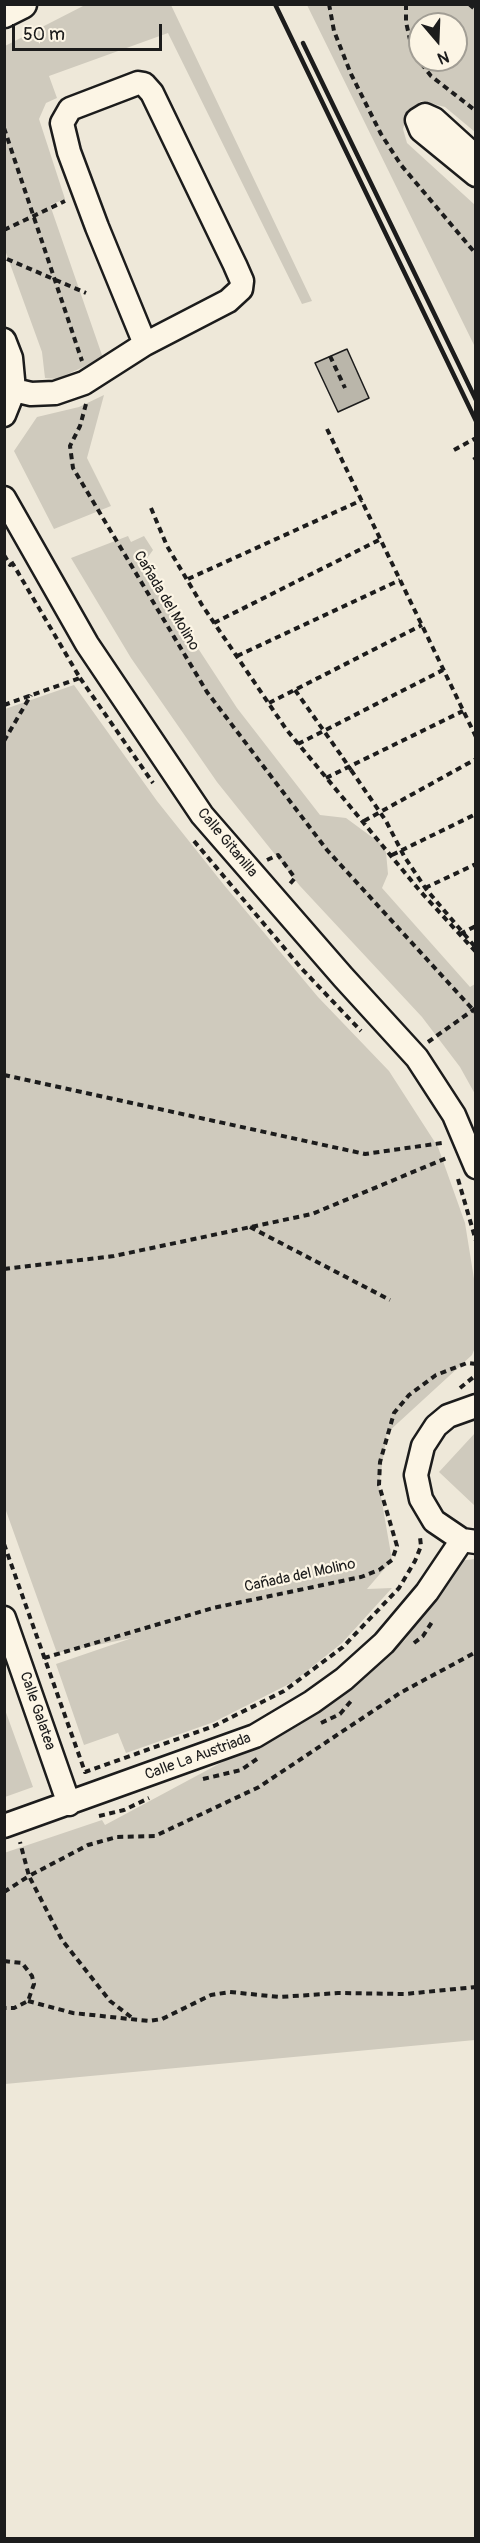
<!DOCTYPE html>
<meta charset="utf-8">
<style>
body{margin:0}
#map{position:relative;width:480px;height:2543px;overflow:hidden;background:#eee8d9;font-family:Pangolin,sans-serif}
canvas{display:block}
.frame{position:absolute;inset:0;border:6px solid #1c1c1c;pointer-events:none}
.north{position:absolute;left:408px;top:12px;width:60px;height:60px;box-sizing:border-box;background:#fcf5e5;border:2px solid #a29e95;border-radius:50%;rotate:161deg;font-size:16px;font-weight:700;line-height:24px;text-align:center;color:#1c1c1c}
.north::after{content:'';display:block;margin:auto;width:21px;height:27px;background:#1c1c1c;clip-path:polygon(50% 0,100% 100%,50% 72%,0 100%)}
.scale{position:absolute;left:12px;top:24px;width:150px;height:27px;box-sizing:border-box;border:3px solid #1c1c1c;border-top:0;padding-left:8px;font-size:18px;line-height:21px;white-space:nowrap;color:#1c1c1c;-webkit-text-stroke:4px #fcf5e5;paint-order:stroke}
</style>
<div id="map">
<canvas width="480" height="2543"></canvas>
<div class="frame"></div>
<div class="north">N</div>
<div class="scale">50 m</div>
</div>
<script>
const context = document.querySelector('canvas').getContext('2d');
context.lineJoin = 'round';
function fill(path, color) { context.fillStyle = color; context.fill(path, 'evenodd'); }
const shape = rows => new Path2D(rows.map(r => 'M' + r).join(''));
function trace(path, color, width, dash) { context.strokeStyle = color; context.lineWidth = width; context.lineCap = dash ? 'butt' : 'round'; context.setLineDash(dash || []); context.stroke(path); }
function drawText(font, color, halo, rows, align = 'center') {
  context.font = font + ' Pangolin,sans-serif'; context.lineWidth = 4.5; context.setLineDash([]); context.textBaseline = 'middle'; context.strokeStyle = halo; context.fillStyle = color; for (const [text, x, y, turn = 0] of rows) {
    context.save(); context.translate(x, y); context.rotate((+turn || 0) * Math.PI / 180); context.textAlign = isNaN(turn) ? turn : align; if (halo) context.strokeText(text, 0, 0); context.fillText(text, 0, 0); context.restore();
  }
}
const green = shape([
 [85,5,171,5,312,301,302,304,168,33,49,76,57,98,46,103,39,119,65,199,50,205,103,358,57,379,45,378,42,352,5,250,5,46],
 [307,5,475,5,475,132,445,107,421,101,408,113,403,129,407,143,475,205,475,347],
 [420,24,456,24,456,60,420,60],
 [104,395,87,458,111,506,54,529,14,451,37,417,79,407],
 [128,536,131,542,144,536,153,550,143,564,237,708,320,815,346,818,380,843,386,852,388,874,382,888,470,987,475,984,475,1094,460,1067,422,1017,300,886,273,852,217,782,131,658,71,558],
 [74,685,157,801,224,885,318,997,389,1071,438,1147,465,1223,475,1285,476,1345,472,1355,387,1433,379,1485,392,1560,367,1589,392,1588,342,1643,293,1682,214,1722,126,1753,118,1733,84,1745,56,1664,132,1638,57,1653,5,1508,5,709],
 [475,1433,475,1506,439,1472],
 [475,1559,475,2040,5,2084,4,1853,102,1820,105,1825,336,1701,405,1640,458,1561],
 [4,1707,33,1787,5,1797,4,1797]
]);
const building = shape([
 [347,349,369,398,338,412,315,363,347,349]
]);
const path = shape([
 [329,4,334,31,351,74,381,134,401,165,476,254],
 [406,4,406,22,413,53,431,76,476,111],
 [469,4,476,10],
 [4,128,82,361],
 [4,230,65,201],
 [7,259,86,293],
 [330,356,345,388],
 [86,404,80,426,70,446,73,468,207,692,327,850,476,1013],
 [327,429,476,737],
 [454,450,476,438],
 [474,457,476,460],
 [151,508,167,546,202,605,286,729,420,891,476,952],
 [4,555,10,565,17,561],
 [188,579,362,500],
 [214,623,381,539],
 [237,656,400,580],
 [80,678,153,783],
 [295,690,343,758],
 [269,703,422,625],
 [4,705,80,678,13,564],
 [4,741,31,695],
 [298,744,443,670],
 [351,770,386,821,404,856,426,889,476,948],
 [326,778,463,711],
 [364,821,476,759],
 [194,841,302,969,361,1031],
 [392,855,476,814],
 [267,860,278,855,295,878,289,885],
 [425,888,476,864],
 [460,934,476,926],
 [428,1042,476,1008],
 [4,1075,365,1154,442,1143],
 [458,1179,476,1241],
 [250,1227,390,1300],
 [4,1269,114,1256,312,1214,449,1157],
 [460,1388,476,1375],
 [4,1544,85,1772,214,1726,284,1691,343,1647,399,1588,415,1561,421,1546,420,1537],
 [414,1643,423,1636,432,1622],
 [44,1658,213,1608,361,1577,379,1570,392,1560,397,1546,379,1485,380,1462,394,1413,409,1395,436,1375,467,1363,476,1364],
 [321,1723,340,1714,351,1701],
 [203,1779,241,1770,257,1759],
 [99,1816,124,1810,149,1798],
 [4,1892,29,1876,20,1842],
 [4,1961,22,1963,32,1976,34,1984,28,2001,14,2008,4,2008],
 [28,2001,73,2013,149,2021,162,2019,211,1995,230,1992,280,1997,338,1993,405,1994,476,1987],
 [131,2017,110,2001,62,1940,29,1876,88,1845,117,1837,155,1836,259,1787,400,1693,476,1652]
]);
const minor = shape([
 [476,157,434,119,425,115,417,120,421,130,476,175],
 [4,340,11,358,14,390,4,415],
 [14,390,31,394,55,393,84,383,145,344,228,301,241,289,242,281,235,265,152,93,144,84,138,83,70,109,62,123,69,152,97,227,145,344],
 [4,498,87,644,202,815,343,977,417,1058,454,1115,476,1167],
 [476,1406,448,1416,436,1426,423,1446,416,1475,421,1499,434,1521,462,1540,476,1542],
 [4,1618,69,1804],
 [4,1826,255,1736,312,1702,344,1679,384,1643,427,1592,462,1540]
]);
const tertiary = shape([
 [4,13,22,4]
]);
const rail = shape([
 [275,4,476,421],
 [303,43,476,400]
]);
const pathBridge = shape([
 [343,758,351,770]
]);
const streetNames = [
 ["Cañada del Molino",166,601,59],
 ["Calle Gitanilla",227,843,50],
 ["Cañada del Molino",300,1576,-12],
 ["Calle Galatea",37,1711,71],
 ["Calle La Austriada",198,1757,-20]
];
fill(green, '#cfcabd');
fill(building, '#bab6aa');
trace(building, '#1c1c1c', 1.5);
trace(minor, '#1c1c1c', 27);
trace(tertiary, '#1c1c1c', 33);
trace(path, '#1c1c1c', 4, [6, 4.5]);
trace(minor, '#fcf5e5', 22);
trace(tertiary, '#fcf5e5', 28);
trace(rail, '#1c1c1c', 4.5);
trace(pathBridge, '#1c1c1c', 4, [6, 4.5]);
drawText('15px', '#1c1c1c', '#fcf5e5', streetNames);
</script>
